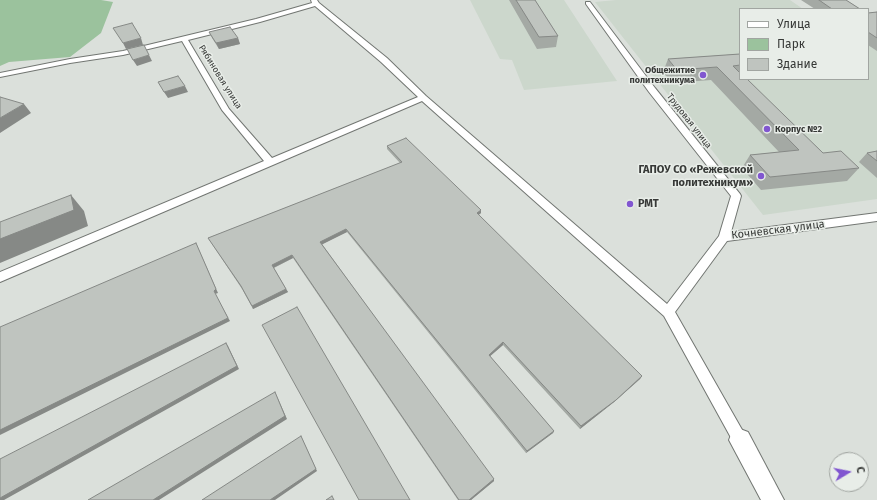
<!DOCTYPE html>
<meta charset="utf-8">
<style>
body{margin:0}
#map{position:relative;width:877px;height:500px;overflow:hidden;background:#dbe0db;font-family:"Fira Sans",sans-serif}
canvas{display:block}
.legend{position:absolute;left:739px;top:8px;width:130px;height:72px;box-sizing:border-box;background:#e8ede8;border:1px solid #a1a5a1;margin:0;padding:5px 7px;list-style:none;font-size:12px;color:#373937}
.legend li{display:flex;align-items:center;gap:8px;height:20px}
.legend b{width:20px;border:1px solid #a1a5a1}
.north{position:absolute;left:829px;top:452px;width:40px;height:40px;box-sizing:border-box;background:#e8ede8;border:1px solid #a1a5a1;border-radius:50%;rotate:80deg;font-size:11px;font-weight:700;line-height:16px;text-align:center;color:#373937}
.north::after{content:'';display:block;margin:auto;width:14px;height:18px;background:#8156d0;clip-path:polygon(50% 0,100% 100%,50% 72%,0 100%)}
</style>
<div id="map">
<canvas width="877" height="500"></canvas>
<ul class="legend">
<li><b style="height:5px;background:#fff"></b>Улица</li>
<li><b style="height:11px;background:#9bc29d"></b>Парк</li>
<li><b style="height:11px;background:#bfc4bf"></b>Здание</li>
</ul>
<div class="north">С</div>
</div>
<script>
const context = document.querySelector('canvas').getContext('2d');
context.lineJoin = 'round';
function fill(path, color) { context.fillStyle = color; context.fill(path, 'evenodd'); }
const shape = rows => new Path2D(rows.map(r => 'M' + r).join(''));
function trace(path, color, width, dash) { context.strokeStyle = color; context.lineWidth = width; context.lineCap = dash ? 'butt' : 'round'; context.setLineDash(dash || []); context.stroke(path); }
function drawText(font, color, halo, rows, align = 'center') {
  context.font = font + ' "Fira Sans",sans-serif'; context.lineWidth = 3; context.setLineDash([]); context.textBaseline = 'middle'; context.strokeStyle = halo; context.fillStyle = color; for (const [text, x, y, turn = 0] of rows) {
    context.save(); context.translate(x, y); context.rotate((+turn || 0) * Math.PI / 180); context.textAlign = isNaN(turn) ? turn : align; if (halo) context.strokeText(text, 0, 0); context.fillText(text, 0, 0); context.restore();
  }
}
const built = shape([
 [470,0,564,0,617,81,524,90,512,60,500,59],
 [616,0,790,0,803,9,740,9,740,79,868,79,868,17,877,17,877,199,763,215,595,2]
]);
const green = shape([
 [0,0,101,0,113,2,101,33,70,57,9,62,0,66]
]);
const street = shape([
 [311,0,317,0,319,3,387,58,426,96,667,304,719,236,731,196,649,92,586,4,586,2,590,2,655,88,740,194,741,196,731,232,877,213,877,221,727,241,675,312,745,435,747,440,745,445,740,447,735,445,664,316,422,101,0,282,0,272,264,161,222,110,182,41,123,55,70,63,0,77,0,73,70,59,123,51,256,19,312,3,311,0],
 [315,6,381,62,418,97,272,158,229,109,188,40,260,22,315,6]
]);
const secondary = shape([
 [740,429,748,432,784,500,761,500,729,440,732,432,740,429]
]);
const wall = shape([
 [509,0,535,0,558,36,556,47,537,49],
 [801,0,846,0,860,9,815,9],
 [877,12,877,51,868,45,868,13],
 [209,32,238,38,240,44,219,49,212,38],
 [740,54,740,79,823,153,859,168,847,181,761,190,742,168,750,155,779,152,711,80,672,83,663,72,668,59],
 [387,146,481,210,481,213,478,215,642,376,640,379,614,402,580,429,503,345,490,356,554,431,553,433,526,453,347,232,322,244,494,481,471,500,458,500,293,258,274,268,288,292,253,309,242,289,208,238,400,163,387,149],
 [877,151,877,178,859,162,867,153]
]);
const shadedWall = shape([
 [141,38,143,45,126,49,123,43],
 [238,38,240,44,219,49,216,43],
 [149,55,152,61,137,66,133,60],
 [185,86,188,92,168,98,164,92],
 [24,104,31,113,0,133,0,118],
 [71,195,84,211,88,226,0,263,0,239],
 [481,210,481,213,476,217,477,213],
 [346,229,347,232,321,245,320,242],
 [196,243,218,293,215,294,230,321,0,435,0,430],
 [292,255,293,258,273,268,272,265],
 [286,289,288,292,253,309,252,306],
 [503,342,503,345,488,358,489,355],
 [226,343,228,346,239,369,4,500,0,500,0,498],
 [642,376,640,379,614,402,580,429,581,426],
 [275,392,287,419,159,500,153,500],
 [554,431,553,433,526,453,527,451],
 [301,436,317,471,275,500,270,500],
 [494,479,494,481,471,500,469,500]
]);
const building = shape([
 [516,0,535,0,558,36,539,37,516,0],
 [819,0,846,0,860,9,832,9,819,0],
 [877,12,877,38,868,32,868,13,877,12],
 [132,23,141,38,123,43,113,28,132,23],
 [230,27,238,38,216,43,209,32,230,27],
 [144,45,149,55,133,60,127,49,144,45],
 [740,54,740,65,733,66,740,73,740,79,747,79,823,153,841,151,859,168,770,177,750,155,799,150,717,67,677,70,668,59,740,54],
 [178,76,185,86,164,92,158,82,178,76],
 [0,97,24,104,0,118,0,97],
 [406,138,481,210,477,213,642,376,616,400,581,426,503,342,489,355,554,431,527,451,346,229,320,242,494,479,469,500,459,500,292,255,272,265,286,289,252,306,241,286,208,238,402,162,387,146,406,138],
 [877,151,877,161,867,153,877,151],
 [71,195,74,210,0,239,0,222,71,195],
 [196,243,216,289,214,291,228,318,0,430,0,327,196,243],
 [297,307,410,500,359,500,262,325,297,307],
 [226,343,237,366,0,498,0,459,226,343],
 [275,392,285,416,153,500,88,500,275,392],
 [301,436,316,469,270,500,202,500,301,436],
 [332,496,334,500,326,500,332,496]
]);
const markers = [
 [703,75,4,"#8156d0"],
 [767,129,4,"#8156d0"],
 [761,176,4,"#8156d0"],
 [630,204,4,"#8156d0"]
];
const farPoinames = [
 ["Общежитие",695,70],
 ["политехникума",695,80],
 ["Корпус №2",775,129,"left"]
];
const farStreetnames = [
 ["Рябиновая улица",220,77,58],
 ["Трудовая улица",689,121,52]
];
const poiNames = [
 ["ГАПОУ СО «Режевской",753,170],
 ["политехникум»",753,183],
 ["РМТ",638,204,"left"]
];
const streetNames = [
 ["Кочневская улица",778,230,-7]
];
fill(built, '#ccd7cc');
fill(green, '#9bc29d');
trace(street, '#727672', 2);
trace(secondary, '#727672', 2);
fill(street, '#fff');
fill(secondary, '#fff');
fill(wall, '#a4a9a4');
fill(shadedWall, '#868986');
fill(building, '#bfc4bf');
trace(building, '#868986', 1);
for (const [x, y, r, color] of markers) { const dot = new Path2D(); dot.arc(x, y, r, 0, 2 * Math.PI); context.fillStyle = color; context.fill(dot); trace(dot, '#e8ede8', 1.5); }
drawText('bold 9px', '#373937', '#e8ede8', farPoinames, 'right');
drawText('9px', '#373937', '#e8ede8', farStreetnames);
drawText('bold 11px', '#373937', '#e8ede8', poiNames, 'right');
drawText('11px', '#373937', '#e8ede8', streetNames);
</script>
